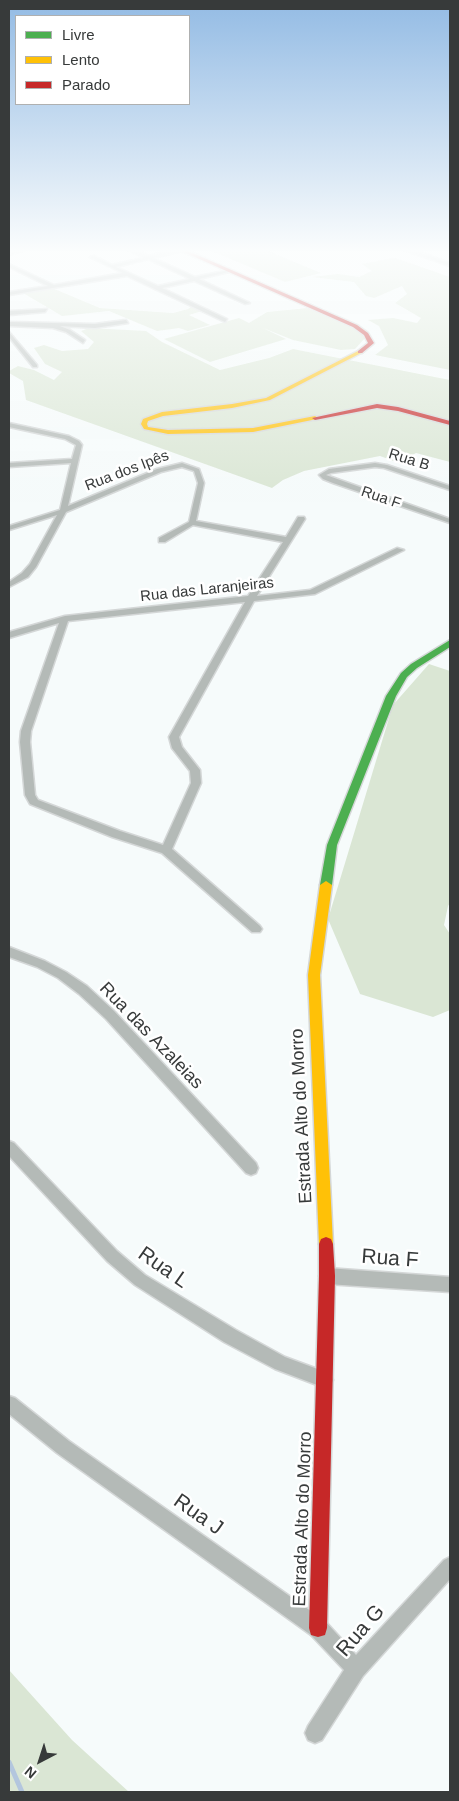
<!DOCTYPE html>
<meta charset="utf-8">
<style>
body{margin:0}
#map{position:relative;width:459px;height:1801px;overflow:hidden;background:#f6fbfb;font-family:Helvetica,sans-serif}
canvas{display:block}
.frame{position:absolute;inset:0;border:10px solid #373a3a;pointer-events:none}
.legend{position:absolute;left:15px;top:15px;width:175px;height:90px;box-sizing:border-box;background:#fff;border:1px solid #afb0b0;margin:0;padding:6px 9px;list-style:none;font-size:15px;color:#373a3a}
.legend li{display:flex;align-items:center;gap:10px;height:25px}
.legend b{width:25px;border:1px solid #afb0b0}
.north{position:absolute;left:15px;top:1736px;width:50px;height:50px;-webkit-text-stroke:4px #fff;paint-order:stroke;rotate:220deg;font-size:14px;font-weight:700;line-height:20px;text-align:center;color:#373a3a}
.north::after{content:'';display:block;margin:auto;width:18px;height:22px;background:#373a3a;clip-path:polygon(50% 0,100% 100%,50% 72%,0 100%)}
</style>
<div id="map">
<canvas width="459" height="1801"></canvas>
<div class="frame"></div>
<ul class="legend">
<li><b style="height:6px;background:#4caf50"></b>Livre</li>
<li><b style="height:6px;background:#ffc107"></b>Lento</li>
<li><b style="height:6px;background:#c62828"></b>Parado</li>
</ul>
<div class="north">N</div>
</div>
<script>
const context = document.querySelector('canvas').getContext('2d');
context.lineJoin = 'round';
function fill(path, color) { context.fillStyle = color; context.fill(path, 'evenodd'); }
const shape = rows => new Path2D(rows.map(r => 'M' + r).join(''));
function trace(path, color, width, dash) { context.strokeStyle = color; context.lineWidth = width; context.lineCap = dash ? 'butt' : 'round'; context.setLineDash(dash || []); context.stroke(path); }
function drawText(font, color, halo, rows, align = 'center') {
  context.font = font + ' Helvetica,sans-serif'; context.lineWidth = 5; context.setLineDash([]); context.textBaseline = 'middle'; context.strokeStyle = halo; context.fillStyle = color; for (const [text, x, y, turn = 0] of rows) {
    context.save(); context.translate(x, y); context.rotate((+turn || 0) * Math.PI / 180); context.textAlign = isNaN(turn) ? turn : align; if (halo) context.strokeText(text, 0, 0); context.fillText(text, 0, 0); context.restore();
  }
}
const green = shape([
 [210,250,265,250,321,273,285,282],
 [395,258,450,277,450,370,375,355,388,345,379,326,368,320,393,318,417,323,421,318,395,303,407,294,402,286,374,298,366,296,354,282,312,277,338,274,359,277,372,271,362,264],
 [52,288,100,308,173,313,188,309,192,306,202,311,189,315,210,325,188,331,179,328,157,331,109,311,62,316,23,293],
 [307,308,348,325,366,337,355,349,341,350,293,340,263,328,286,339,210,362,164,339,239,318,249,323,267,312],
 [89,328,146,331,162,342,220,370,269,358,293,349,450,380,450,462,416,453,399,463,380,456,304,471,283,480,272,488,26,400,23,381,9,373,9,371,18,366,34,370,54,380,62,372,45,364,34,348,44,345,62,351,88,349,94,342,81,331],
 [429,664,450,671,450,903,448,906,444,925,450,934,450,1010,433,1017,360,994,328,919,393,705],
 [9,1670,72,1740,129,1792,9,1792]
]);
const stream = shape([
 [9,1762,22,1792]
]);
const street = shape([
 [16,250,24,250,9,255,9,253,16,250],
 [129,250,136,250,149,256,175,250,185,250,153,258,195,277,229,270,229,272,199,279,250,303,245,304,194,281,162,288,227,319,225,322,127,276,9,295,9,292,48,286,9,267,9,264,54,285,123,273,90,257,94,256,112,265,144,258,129,250],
 [148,259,190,279,158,286,116,267,148,259],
 [405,250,412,250,450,263,450,266,405,250],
 [47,309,45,312,9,315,9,311,47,309],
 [126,320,128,323,95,328,60,326,70,330,85,340,83,343,66,332,53,328,9,326,9,322,95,324,126,320],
 [9,332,37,365,37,367,33,367,9,337,9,332],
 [9,423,69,436,79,441,82,445,68,506,157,469,182,463,199,469,204,483,196,521,286,537,298,517,304,517,305,519,257,596,310,590,397,548,404,550,315,594,254,601,179,737,182,747,200,770,201,783,172,849,260,926,262,929,260,932,252,932,162,853,112,837,30,804,25,795,20,742,21,731,59,623,9,638,9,632,65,616,248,596,283,542,193,525,165,542,159,542,159,538,189,522,198,483,194,471,182,467,161,472,66,512,36,567,28,577,9,587,9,582,22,573,30,564,57,515,9,530,9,526,60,510,71,463,9,467,9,463,72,459,76,445,65,439,9,427,9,423],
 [245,602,169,737,172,748,190,771,191,783,163,845,120,831,38,800,35,795,30,742,31,731,68,621,245,602],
 [375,463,387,465,450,486,450,490,384,468,375,467,331,473,326,475,450,519,450,523,333,483,323,479,319,475,329,469,375,463],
 [9,947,45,961,66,972,87,986,114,1011,256,1163,258,1168,256,1173,251,1175,246,1173,106,1019,79,994,58,978,37,967,9,957,9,947],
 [9,1141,14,1143,117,1251,145,1275,236,1330,285,1357,331,1374,333,1380,331,1386,325,1388,275,1369,224,1342,135,1285,107,1261,9,1156,9,1141],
 [327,1268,450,1277,450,1292,327,1284,322,1281,319,1276,322,1271,327,1268],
 [9,1396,15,1398,69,1441,325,1621,356,1655,444,1560,450,1557,450,1579,363,1676,322,1740,315,1743,308,1740,305,1733,308,1726,344,1670,311,1635,57,1453,9,1414,9,1396]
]);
const fast = shape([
 [450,640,450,647,417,668,407,677,396,696,337,845,332,885,326,889,322,888,320,885,327,845,386,696,401,673,411,664,450,640]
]);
const slow = shape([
 [358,351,363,352,270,400,232,408,163,416,148,421,147,424,148,427,168,430,253,428,315,416,318,418,317,419,253,432,168,434,144,429,141,424,143,419,162,412,232,404,266,398,358,351],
 [326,881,332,885,320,975,333,1244,331,1249,326,1251,321,1249,319,1244,308,975,320,885,326,881]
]);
const jam = shape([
 [179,250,186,250,357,325,368,333,374,343,362,353,358,353,358,351,368,343,364,335,353,327,179,250],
 [377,404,398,407,450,421,450,425,398,411,377,408,315,420,312,418,377,404],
 [326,1237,331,1239,333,1244,335,1276,327,1628,325,1635,318,1637,311,1635,309,1628,319,1276,319,1244,321,1239,326,1237]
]);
const farStreetnames = [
 ["Rua B",409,460,17],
 ["Rua dos Ipês",127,471,-21],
 ["Rua F",381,498,19],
 ["Rua das Laranjeiras",207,590,-6]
];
const streetNames = [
 ["Rua das Azaleias",151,1036,46],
 ["Estrada Alto do Morro",302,1116,-93],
 ["Estrada Alto do Morro",303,1519,-88]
];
const nearStreetnames = [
 ["Rua F",390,1259,4],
 ["Rua L",163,1268,35],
 ["Rua J",198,1515,35],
 ["Rua G",361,1631,-49]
];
fill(green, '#dae6d4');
trace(stream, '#b3c6de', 5);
trace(street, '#d4d7d7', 3);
trace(fast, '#d4d7d7', 3);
trace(slow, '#d4d7d7', 3);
trace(jam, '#d4d7d7', 3);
fill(street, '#b4bab7');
fill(fast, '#4caf50');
fill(slow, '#ffc107');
fill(jam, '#c62828');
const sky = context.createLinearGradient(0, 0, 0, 502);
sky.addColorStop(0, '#93bbe4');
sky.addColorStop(0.5, '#fbfdfd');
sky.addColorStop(1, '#fbfdfd00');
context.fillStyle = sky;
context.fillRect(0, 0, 459, 502);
drawText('15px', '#373a3a', '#fff', farStreetnames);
drawText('18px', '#373a3a', '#fff', streetNames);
drawText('21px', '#373a3a', '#fff', nearStreetnames);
</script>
